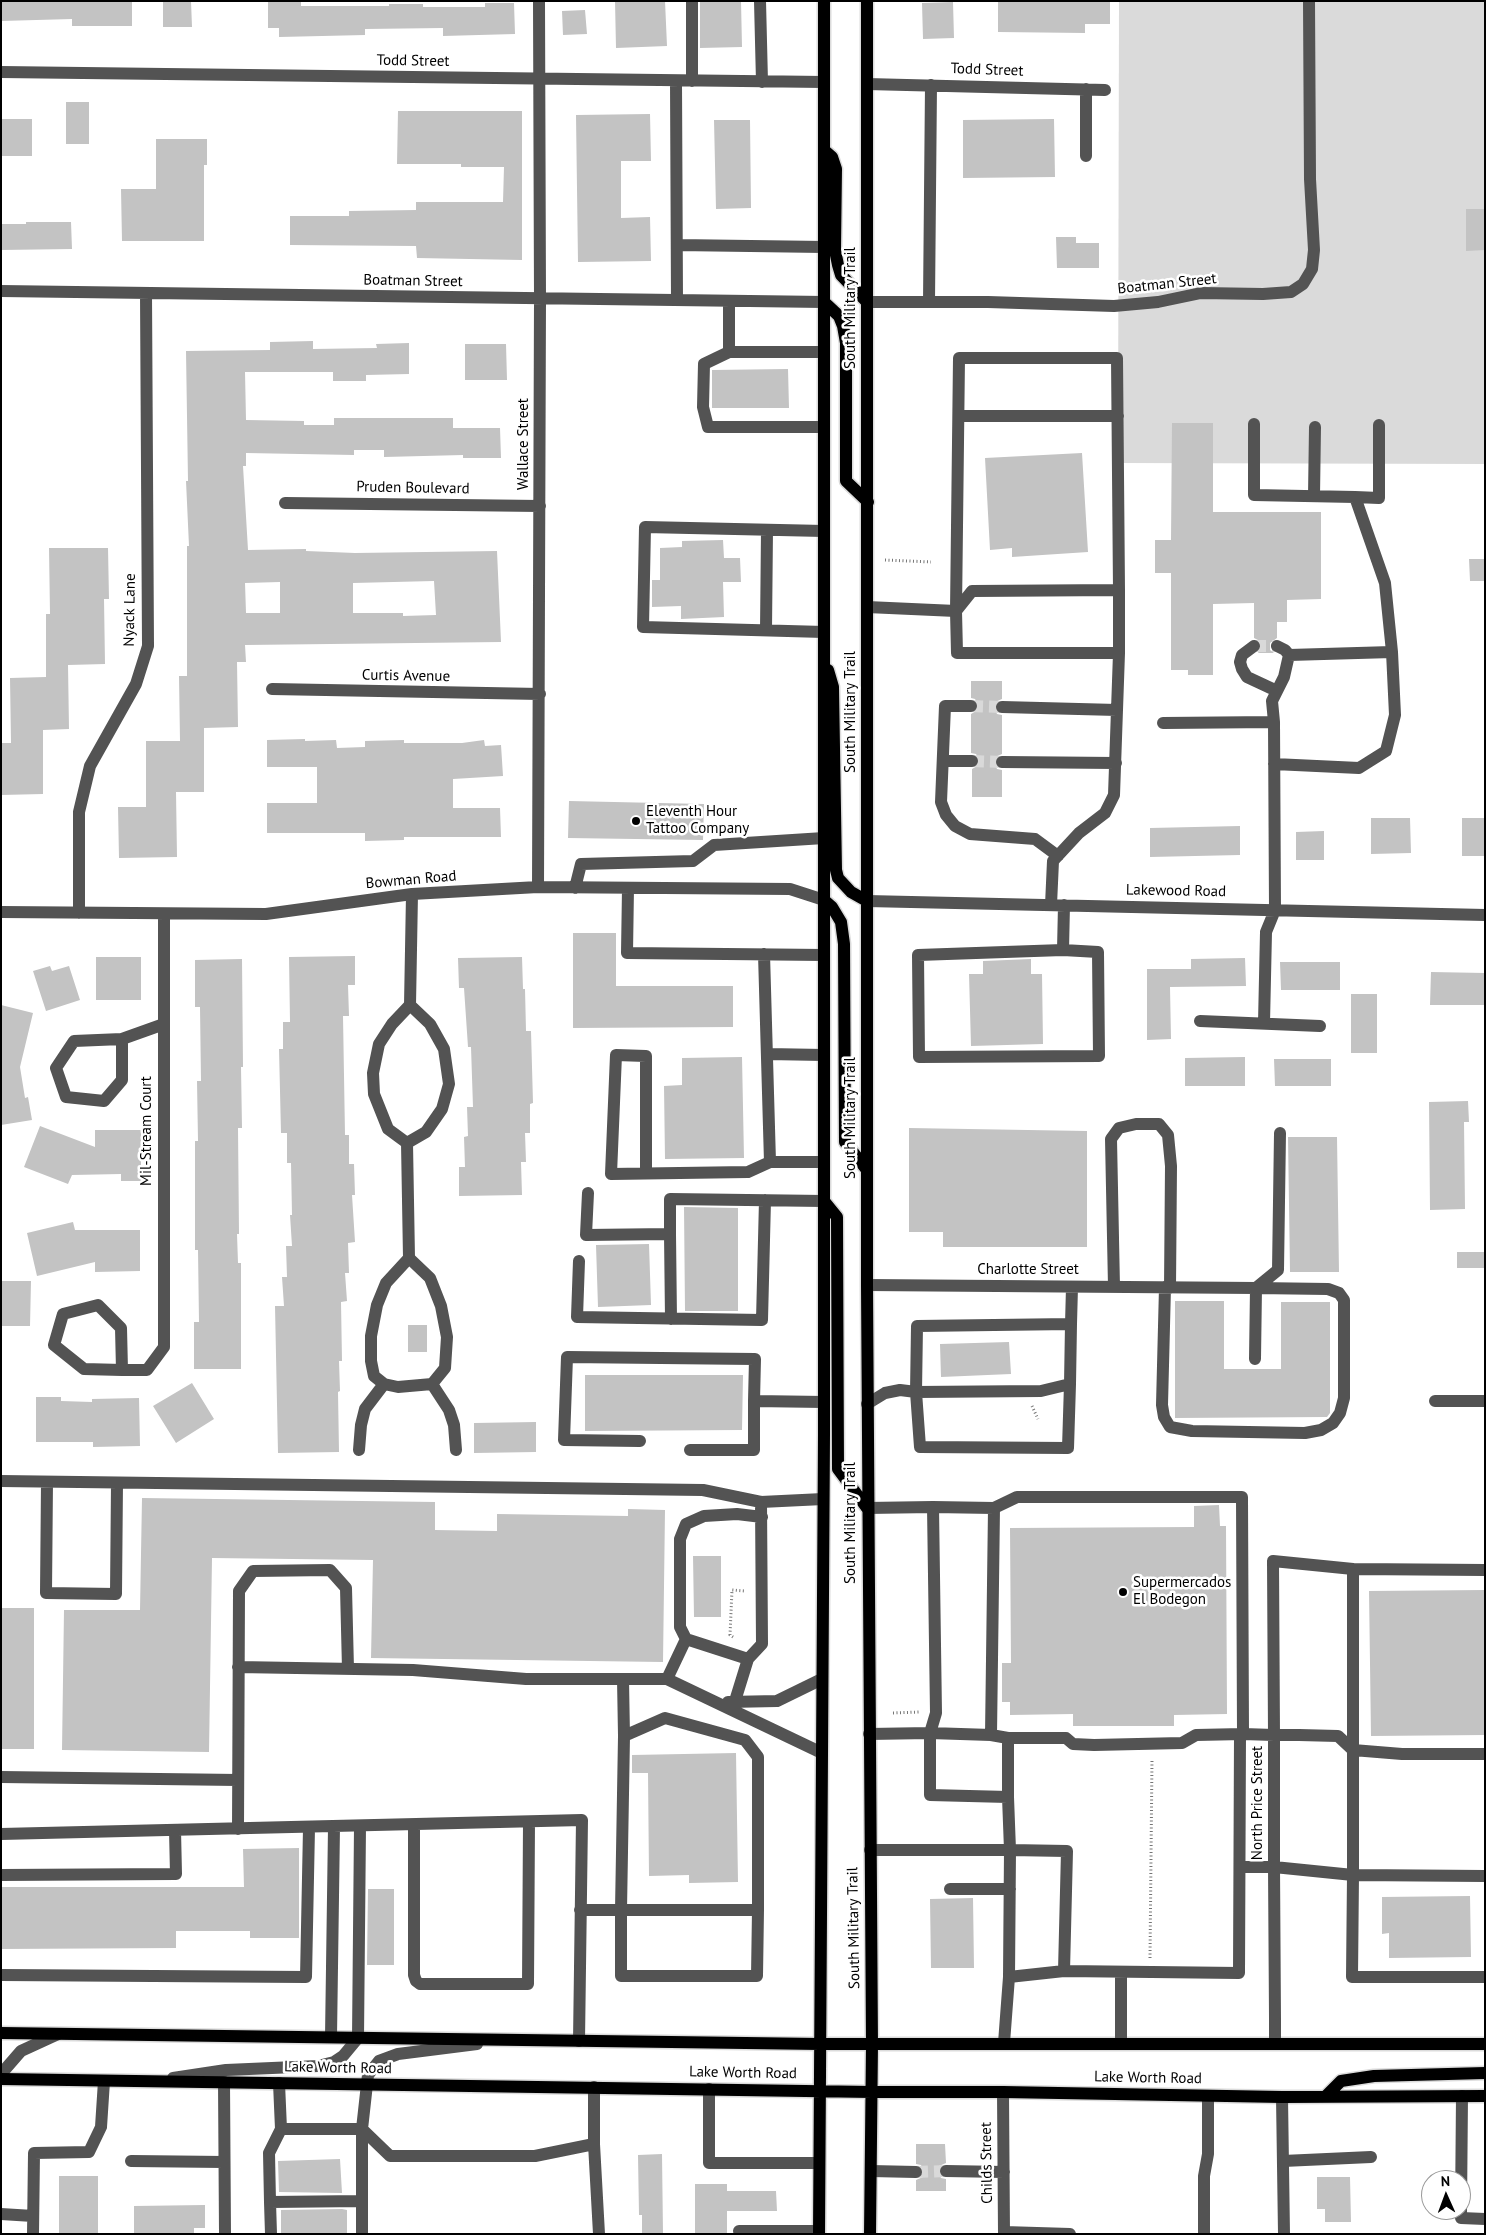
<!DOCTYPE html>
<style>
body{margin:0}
#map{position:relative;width:1486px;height:2235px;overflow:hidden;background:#fff;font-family:"PT Sans",sans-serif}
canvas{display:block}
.frame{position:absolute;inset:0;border:2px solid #000;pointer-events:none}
.north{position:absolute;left:1421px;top:2170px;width:50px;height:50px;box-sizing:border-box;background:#fff;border:1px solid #999;border-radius:50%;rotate:358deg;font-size:14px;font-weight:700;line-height:20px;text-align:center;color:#000}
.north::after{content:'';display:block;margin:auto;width:18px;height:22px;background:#000;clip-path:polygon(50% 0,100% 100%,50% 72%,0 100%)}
</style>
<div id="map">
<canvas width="1486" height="2235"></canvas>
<div class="frame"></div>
<div class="north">N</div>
</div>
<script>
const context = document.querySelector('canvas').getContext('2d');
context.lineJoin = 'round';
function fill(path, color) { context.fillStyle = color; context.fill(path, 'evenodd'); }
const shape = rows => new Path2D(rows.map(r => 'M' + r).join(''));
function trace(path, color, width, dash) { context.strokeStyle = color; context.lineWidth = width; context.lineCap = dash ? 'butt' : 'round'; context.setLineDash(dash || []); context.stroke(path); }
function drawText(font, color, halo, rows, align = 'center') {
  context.font = font + ' "PT Sans",sans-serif'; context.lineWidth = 5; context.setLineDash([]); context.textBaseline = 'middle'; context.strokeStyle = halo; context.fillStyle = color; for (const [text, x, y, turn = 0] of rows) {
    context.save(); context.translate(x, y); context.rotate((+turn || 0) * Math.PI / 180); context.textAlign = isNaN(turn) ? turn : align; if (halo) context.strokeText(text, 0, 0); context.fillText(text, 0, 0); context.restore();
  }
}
const green = shape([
 [1119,1,1485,1,1485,464,1118,463]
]);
const building = shape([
 [1,1,132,1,132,26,72,26,72,19,1,21],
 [163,1,191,1,192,27,163,27],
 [268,1,301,1,301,6,389,6,389,4,423,4,423,7,485,7,485,3,514,3,515,34,443,36,443,28,365,29,365,35,279,37,279,28,268,28],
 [615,1,665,1,667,46,616,48],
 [700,1,741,1,742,47,700,48],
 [998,1,1110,1,1110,24,1085,24,1085,33,998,32],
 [953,2,954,38,923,39,922,3],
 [585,10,587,34,563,35,562,11],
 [66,102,89,102,89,144,66,144],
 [398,111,522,111,522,260,417,258,416,246,290,245,290,216,349,216,349,211,416,210,416,202,503,202,504,167,461,167,461,164,397,164],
 [650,114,651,161,621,161,621,218,650,217,651,261,578,262,576,115],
 [1,119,32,119,32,156,1,156],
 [1054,119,1055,177,963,178,963,120],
 [714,120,750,120,751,208,716,209],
 [156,139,207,139,207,165,204,165,204,241,122,241,121,189,156,189],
 [1466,209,1485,209,1485,250,1466,251],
 [26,222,71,222,72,249,1,250,1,224,26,224],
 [1056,237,1076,237,1076,243,1099,243,1099,268,1057,268],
 [313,341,313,349,377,348,376,344,409,343,409,374,366,375,366,381,333,381,333,372,245,372,246,420,304,421,304,425,334,425,334,418,453,418,453,428,500,428,501,458,463,458,463,455,384,457,384,450,354,450,354,455,246,453,246,466,243,466,248,550,306,549,306,551,355,553,497,551,501,642,245,645,246,662,237,662,238,727,204,728,204,792,176,792,177,857,119,858,118,807,146,807,146,741,180,741,179,676,187,676,187,546,189,546,186,481,188,481,186,351,270,350,270,342],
 [434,581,436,615,403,616,403,613,353,613,353,583],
 [280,582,280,613,246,613,245,583],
 [465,344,506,344,507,380,465,380],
 [788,369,789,408,712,408,712,370],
 [1172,423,1213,423,1213,512,1321,512,1321,599,1287,600,1287,622,1277,622,1277,638,1270,643,1270,650,1274,653,1258,653,1262,646,1260,641,1254,638,1254,603,1213,604,1213,675,1188,675,1188,670,1171,670,1171,573,1155,573,1155,540,1171,540],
 [1082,453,1088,552,1012,557,1012,548,990,550,985,458],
 [723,540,724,558,740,558,741,582,723,582,724,617,681,619,681,606,652,607,652,580,660,580,660,548,682,547,682,541],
 [49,548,108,548,109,599,104,599,105,664,68,665,69,729,43,730,43,794,1,795,1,743,11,743,10,678,46,677,46,614,50,614],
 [1469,559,1485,559,1485,581,1470,581],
 [971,681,1002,681,1002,699,995,702,994,707,997,714,1002,715,1002,754,995,757,994,762,997,769,1002,770,1002,797,972,797,972,769,979,765,980,761,976,754,971,753,971,714,978,710,979,706,975,699,971,698],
 [305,739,305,741,336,740,337,748,365,747,365,741,404,740,404,743,462,743,484,740,485,746,501,745,503,776,453,779,453,808,500,808,501,837,404,837,404,840,365,841,365,833,267,833,267,803,317,803,317,767,267,767,267,740],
 [569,801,704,804,703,840,568,838],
 [1371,818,1410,818,1411,853,1371,854],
 [1462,818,1485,818,1485,856,1462,856],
 [1240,826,1240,855,1150,857,1150,828],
 [1324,831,1324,860,1296,860,1296,832],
 [573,933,616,933,616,986,733,986,733,1027,573,1028],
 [355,956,355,985,348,985,349,1016,343,1016,345,1135,349,1135,349,1164,354,1164,355,1195,352,1195,355,1242,348,1243,349,1273,345,1273,347,1301,341,1302,342,1361,339,1361,340,1391,338,1392,339,1452,278,1453,275,1306,284,1306,282,1277,287,1277,286,1246,292,1246,290,1215,292,1215,291,1163,287,1163,287,1133,281,1133,279,1049,283,1049,283,1022,290,1022,289,957],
 [96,957,141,957,141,1000,96,1000],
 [522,957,523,989,525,989,526,1031,531,1031,533,1103,530,1104,530,1133,525,1133,526,1162,521,1162,522,1195,459,1196,459,1167,465,1167,464,1137,468,1136,467,1107,473,1107,471,1047,468,1047,464,988,459,988,458,958],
 [1245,958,1246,986,1170,987,1171,1039,1147,1040,1147,969,1191,969,1191,959],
 [242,959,243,1067,241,1067,242,1128,238,1128,239,1234,237,1234,238,1263,241,1263,241,1369,194,1369,194,1322,199,1322,198,1250,195,1250,195,1141,198,1141,197,1081,201,1081,200,1007,195,1007,195,960],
 [1031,959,1031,974,1042,974,1043,1044,971,1046,969,974,983,974,983,961],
 [1280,962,1340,962,1340,990,1281,990],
 [50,966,52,971,69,966,80,1000,46,1011,33,971],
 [1431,972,1485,973,1485,1005,1430,1005],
 [1351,994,1377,994,1377,1053,1351,1053],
 [1,1005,33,1013,20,1067,25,1098,28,1097,32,1120,1,1125],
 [742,1057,744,1158,665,1159,664,1086,682,1085,682,1058],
 [1245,1057,1245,1086,1185,1086,1185,1058],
 [1274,1059,1331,1059,1331,1086,1275,1086],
 [1468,1101,1469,1122,1464,1122,1465,1209,1430,1210,1429,1102],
 [40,1126,95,1147,95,1130,141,1130,141,1181,121,1181,121,1174,72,1175,68,1184,24,1167],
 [909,1128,1087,1131,1087,1247,943,1247,943,1232,909,1232],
 [1288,1137,1337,1137,1339,1272,1290,1272],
 [684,1207,738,1208,738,1311,685,1311],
 [73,1222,75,1230,140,1230,140,1271,95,1272,95,1262,37,1276,27,1233],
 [649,1244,651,1305,598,1307,596,1245],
 [1457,1252,1485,1252,1485,1268,1457,1268],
 [1,1281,31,1281,30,1326,1,1326],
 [1175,1301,1224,1301,1224,1369,1281,1369,1281,1302,1330,1302,1330,1413,1327,1417,1175,1418],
 [408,1325,427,1325,427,1352,408,1352],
 [1009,1342,1011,1374,941,1377,940,1344],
 [585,1375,743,1375,742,1430,585,1431],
 [192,1383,214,1419,176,1443,153,1406],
 [36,1397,61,1397,61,1401,92,1402,92,1399,139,1398,140,1446,93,1447,93,1442,36,1442],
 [536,1422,536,1452,474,1453,474,1423],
 [142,1498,435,1502,435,1530,497,1531,497,1514,628,1516,628,1509,665,1510,663,1662,371,1658,373,1560,212,1558,209,1752,62,1750,64,1610,140,1610],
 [1219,1505,1220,1526,1226,1526,1227,1714,1174,1715,1174,1726,1073,1726,1073,1714,1010,1715,1010,1702,1002,1702,1002,1663,1011,1663,1010,1528,1194,1527,1194,1506],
 [693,1556,721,1556,721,1617,694,1617],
 [1485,1590,1485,1735,1371,1736,1369,1591],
 [1,1608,34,1608,34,1749,1,1749],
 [736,1753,738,1882,689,1883,689,1875,649,1876,648,1773,632,1773,632,1755],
 [299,1848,299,1938,250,1938,250,1931,176,1931,176,1948,1,1949,1,1887,244,1887,243,1849],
 [368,1889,394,1889,394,1965,367,1965],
 [1470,1896,1471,1957,1389,1958,1389,1933,1382,1934,1382,1897],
 [973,1898,974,1968,931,1968,930,1899],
 [916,2144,945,2144,946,2163,939,2166,938,2171,941,2178,946,2179,946,2191,916,2191,916,2180,923,2177,924,2172,921,2165,916,2164],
 [662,2154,663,2234,642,2234,642,2215,639,2215,638,2155],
 [340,2159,342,2193,279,2192,278,2161],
 [59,2176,98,2176,98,2234,59,2234],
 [1317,2177,1350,2177,1351,2222,1325,2222,1325,2209,1317,2209],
 [695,2184,727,2184,727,2191,776,2191,777,2211,727,2211,727,2234,695,2234],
 [205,2205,205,2228,194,2228,194,2234,134,2234,134,2206],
 [342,2209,347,2210,347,2234,281,2234,281,2210]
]);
const minorTunnel = shape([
 [1254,646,1277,646],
 [971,706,1002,707],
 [972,761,1002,762],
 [916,2172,946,2171]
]);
const path = shape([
 [885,560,931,562],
 [1032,1406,1038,1419],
 [733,1637,730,1635,732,1590,745,1591],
 [893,1713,920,1712],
 [1150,1958,1152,1759]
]);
const minor = shape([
 [692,1,692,81],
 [760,1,762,82],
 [1,72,824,82],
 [676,81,677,300],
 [867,84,1105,90],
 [1086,89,1086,156],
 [677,245,824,247],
 [1,291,824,302],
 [729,301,729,352,824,352],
 [867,302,988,302,1114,306,1158,302,1201,293,1263,294,1291,292,1303,284,1312,269,1314,250,1310,179,1309,1],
 [929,302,931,85],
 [729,352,704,364,703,407,708,427,824,427],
 [959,416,1118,416],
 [1254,424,1254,495,1355,497,1385,583,1392,652],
 [1314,496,1315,427],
 [1355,497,1379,498,1379,425],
 [285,503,540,506],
 [867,607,956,611,972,591,1119,590,1117,358,959,358,956,611,957,653,1119,653,1119,590],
 [766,630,767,530],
 [824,632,643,627,645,527,824,531],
 [1254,646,1242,655,1240,662,1242,669,1247,677,1277,691],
 [1277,646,1285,650,1289,655],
 [272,689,540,694],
 [971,706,945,706,941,802,946,815,955,826,970,834,1035,839,1058,856],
 [1002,707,1117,710],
 [1274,722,1272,701,1284,677,1289,655,1392,652,1395,715,1386,751,1359,768,1274,764],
 [1163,723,1274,722,1275,910,1266,932,1264,1023],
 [943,761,972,761],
 [1002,762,1116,763],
 [538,887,540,299,539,1],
 [575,888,581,864,693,861,714,845,824,838],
 [628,888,627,953,824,955],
 [867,901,1485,915],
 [1051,905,1053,861,1079,833,1105,813,1114,795,1119,653],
 [1,912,266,914,412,894,538,887,790,889,824,900],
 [79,913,79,812,90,766,136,684,148,646,146,293],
 [1063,950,1098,952,1099,1056,919,1057,918,955,1063,950,1064,905],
 [764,954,770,1162,824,1162],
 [1200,1021,1320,1026],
 [122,1039,122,1080,104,1101,66,1097,56,1068,74,1041,122,1039,164,1024],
 [767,1054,824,1055],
 [407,1143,409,1258,386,1283,377,1305,371,1336,371,1361,374,1376,384,1384,398,1387,432,1384,445,1368,447,1337,441,1306,430,1278,409,1258],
 [407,1143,388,1129,374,1094,373,1073,379,1044,392,1024,410,1005,412,894],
 [407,1143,426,1132,442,1109,449,1084,444,1049,430,1024,410,1005],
 [646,1173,646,1056,616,1055,611,1174,748,1172,770,1162],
 [588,1193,586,1235,670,1234,670,1199,824,1201],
 [670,1234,671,1319],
 [579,1261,577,1317,762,1320,765,1200],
 [867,1285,1256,1288,1255,1359],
 [1114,1287,1111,1139,1119,1128,1136,1124,1159,1124,1168,1135,1171,1166,1170,1288],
 [1165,1287,1162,1405,1164,1417,1170,1427,1192,1431,1305,1433,1321,1430,1333,1423,1340,1413,1344,1398,1344,1300,1339,1293,1328,1289,1256,1288],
 [1256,1288,1278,1270,1280,1133],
 [1071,1324,917,1326,916,1392,920,1447,1068,1448,1070,1384,1071,1324,1072,1287],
 [122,1370,121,1328,98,1305,63,1314,54,1345,84,1369,122,1370,147,1370,164,1347,164,914],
 [432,1384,449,1410,454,1425,456,1450],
 [1435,1401,1485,1401],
 [867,1404,885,1393,900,1390,916,1392,1041,1391,1070,1384],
 [640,1441,564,1440,567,1357,755,1359,754,1401,824,1402],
 [359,1450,361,1425,365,1409,384,1384],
 [690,1450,754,1450,754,1401],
 [1,1481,703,1490,761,1502,823,1499],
 [47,1482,46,1593,116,1594,117,1483],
 [867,1508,933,1507],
 [994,1508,1017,1497,1242,1497,1243,1734],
 [1353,1569,1485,1570],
 [686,1639,680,1627,680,1539,686,1524,704,1516,737,1514,762,1517],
 [238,1667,413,1670,526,1679,667,1679,822,1753],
 [623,1679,624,1736],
 [667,1679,686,1639,748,1659],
 [735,1701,748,1659,762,1644,761,1502],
 [728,1702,777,1701,822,1679],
 [869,1734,930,1733,991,1735,1008,1738,1066,1738,1073,1744,1094,1745,1182,1743,1196,1735,1243,1734,1274,1735,1299,1735,1338,1736,1353,1750,1353,1569,1273,1561,1274,1735,1274,1867,1275,2018,1275,2044],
 [991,1735,994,1508,933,1507,936,1713,930,1733,930,1795,1008,1797,1008,1738],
 [1,1777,238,1780],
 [414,1825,414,1975,416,1981,420,1984,528,1984,529,1822],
 [238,1829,239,1591,253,1571,330,1570,346,1588,348,1669],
 [1,1834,582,1820,579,2041],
 [870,1850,1010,1850,1008,1797],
 [1010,1850,1067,1851,1064,1971,1009,1977,1010,1850],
 [1240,1867,1274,1867,1353,1875,1353,1750,1402,1754,1485,1754],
 [1,1875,176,1874,175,1830],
 [1485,1876,1353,1875,1352,1977,1485,1977],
 [950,1889,1010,1889],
 [580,1910,758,1910,758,1757,745,1740,665,1718,624,1736,621,1910,621,1976,757,1976,758,1910],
 [1064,1971,1239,1973,1240,1734],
 [1121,1972,1121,2044],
 [1,1975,306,1977,309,1828],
 [331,2037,334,1827],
 [1004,2043,1009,1977],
 [1,2074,21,2051,58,2034],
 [173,2078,226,2070,318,2066,334,2062,343,2056,358,2038,360,1826],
 [224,2082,225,2234],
 [279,2083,281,2129,362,2129,368,2075,379,2061,398,2054,477,2044],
 [709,2089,709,2163,819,2163],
 [1003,2092,1004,2234],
 [1282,2097,1284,2234],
 [281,2129,269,2153,270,2202,362,2201],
 [362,2129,390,2156,535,2156,594,2144,594,2087],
 [594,2144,599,2234],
 [131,2161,224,2162],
 [1283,2161,1371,2157],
 [871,2171,916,2172],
 [946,2171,1004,2172],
 [270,2202,271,2234],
 [1461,2210,1462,2096],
 [1461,2210,1461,2218,1485,2219],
 [1,2214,33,2216],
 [739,2231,819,2231],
 [1004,2232,1070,2234],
 [33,2234,34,2153,89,2152,101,2127,104,2081],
 [362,2234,362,2129],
 [1204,2234,1204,2176,1208,2154,1208,2096]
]);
const major = shape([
 [867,1,867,1285,872,2044,870,2234],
 [824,150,832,157,836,169,835,250,838,265,841,275,867,302],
 [824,302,839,316,843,326,846,343,846,481,868,502],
 [828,670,833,687,836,870,838,878,851,892,867,901],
 [824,900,832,907,841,922,844,944,845,1142,867,1170],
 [824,1201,837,1217,838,1469,867,1508],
 [1,2033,820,2044,1485,2044],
 [1,2079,872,2092,1003,2092,1282,2097,1485,2096],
 [1325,2097,1341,2081,1374,2076,1485,2073],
 [819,2234,824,1435,824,1]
]);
const markers = [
 [636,821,5,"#000"],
 [1123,1592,5,"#000"]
];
const streetNames = [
 ["Todd Street",413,61,1],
 ["Todd Street",987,70,2],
 ["Boatman Street",413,281,1],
 ["Boatman Street",1167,284,-6],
 ["South Military Trail",851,308,-90],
 ["Wallace Street",524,444,-90],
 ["Pruden Boulevard",413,488,1],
 ["Nyack Lane",130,610,-89],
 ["Curtis Avenue",406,676,1],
 ["South Military Trail",851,712,-90],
 ["Bowman Road",411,880,-5],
 ["Lakewood Road",1176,891,1],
 ["South Military Trail",851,1118,-90],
 ["Mil-Stream Court",147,1131,-90],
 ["Charlotte Street",1028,1270],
 ["South Military Trail",851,1523,-90],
 ["North Price Street",1258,1803,-90],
 ["South Military Trail",854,1928,-91],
 ["Lake Worth Road",338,2068,1],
 ["Lake Worth Road",743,2073,1],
 ["Lake Worth Road",1148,2078,1],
 ["Childs Street",987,2163,-91]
];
const poiNames = [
 ["Eleventh Hour",646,812],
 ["Tattoo Company",646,829],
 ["Supermercados",1133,1583],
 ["El Bodegon",1133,1600]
];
fill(green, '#dadada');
fill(building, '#c3c3c3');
trace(minorTunnel, '#d9d9d9', 12, [12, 6]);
trace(major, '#dbdbdb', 15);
trace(path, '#757575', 3, [1, 2.5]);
trace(minor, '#535353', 12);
trace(major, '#000', 12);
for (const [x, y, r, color] of markers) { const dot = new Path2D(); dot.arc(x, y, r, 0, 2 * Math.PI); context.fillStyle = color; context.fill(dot); trace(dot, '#fff', 2); }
drawText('15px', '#000', '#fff', streetNames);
drawText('15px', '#000', '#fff', poiNames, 'left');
</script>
